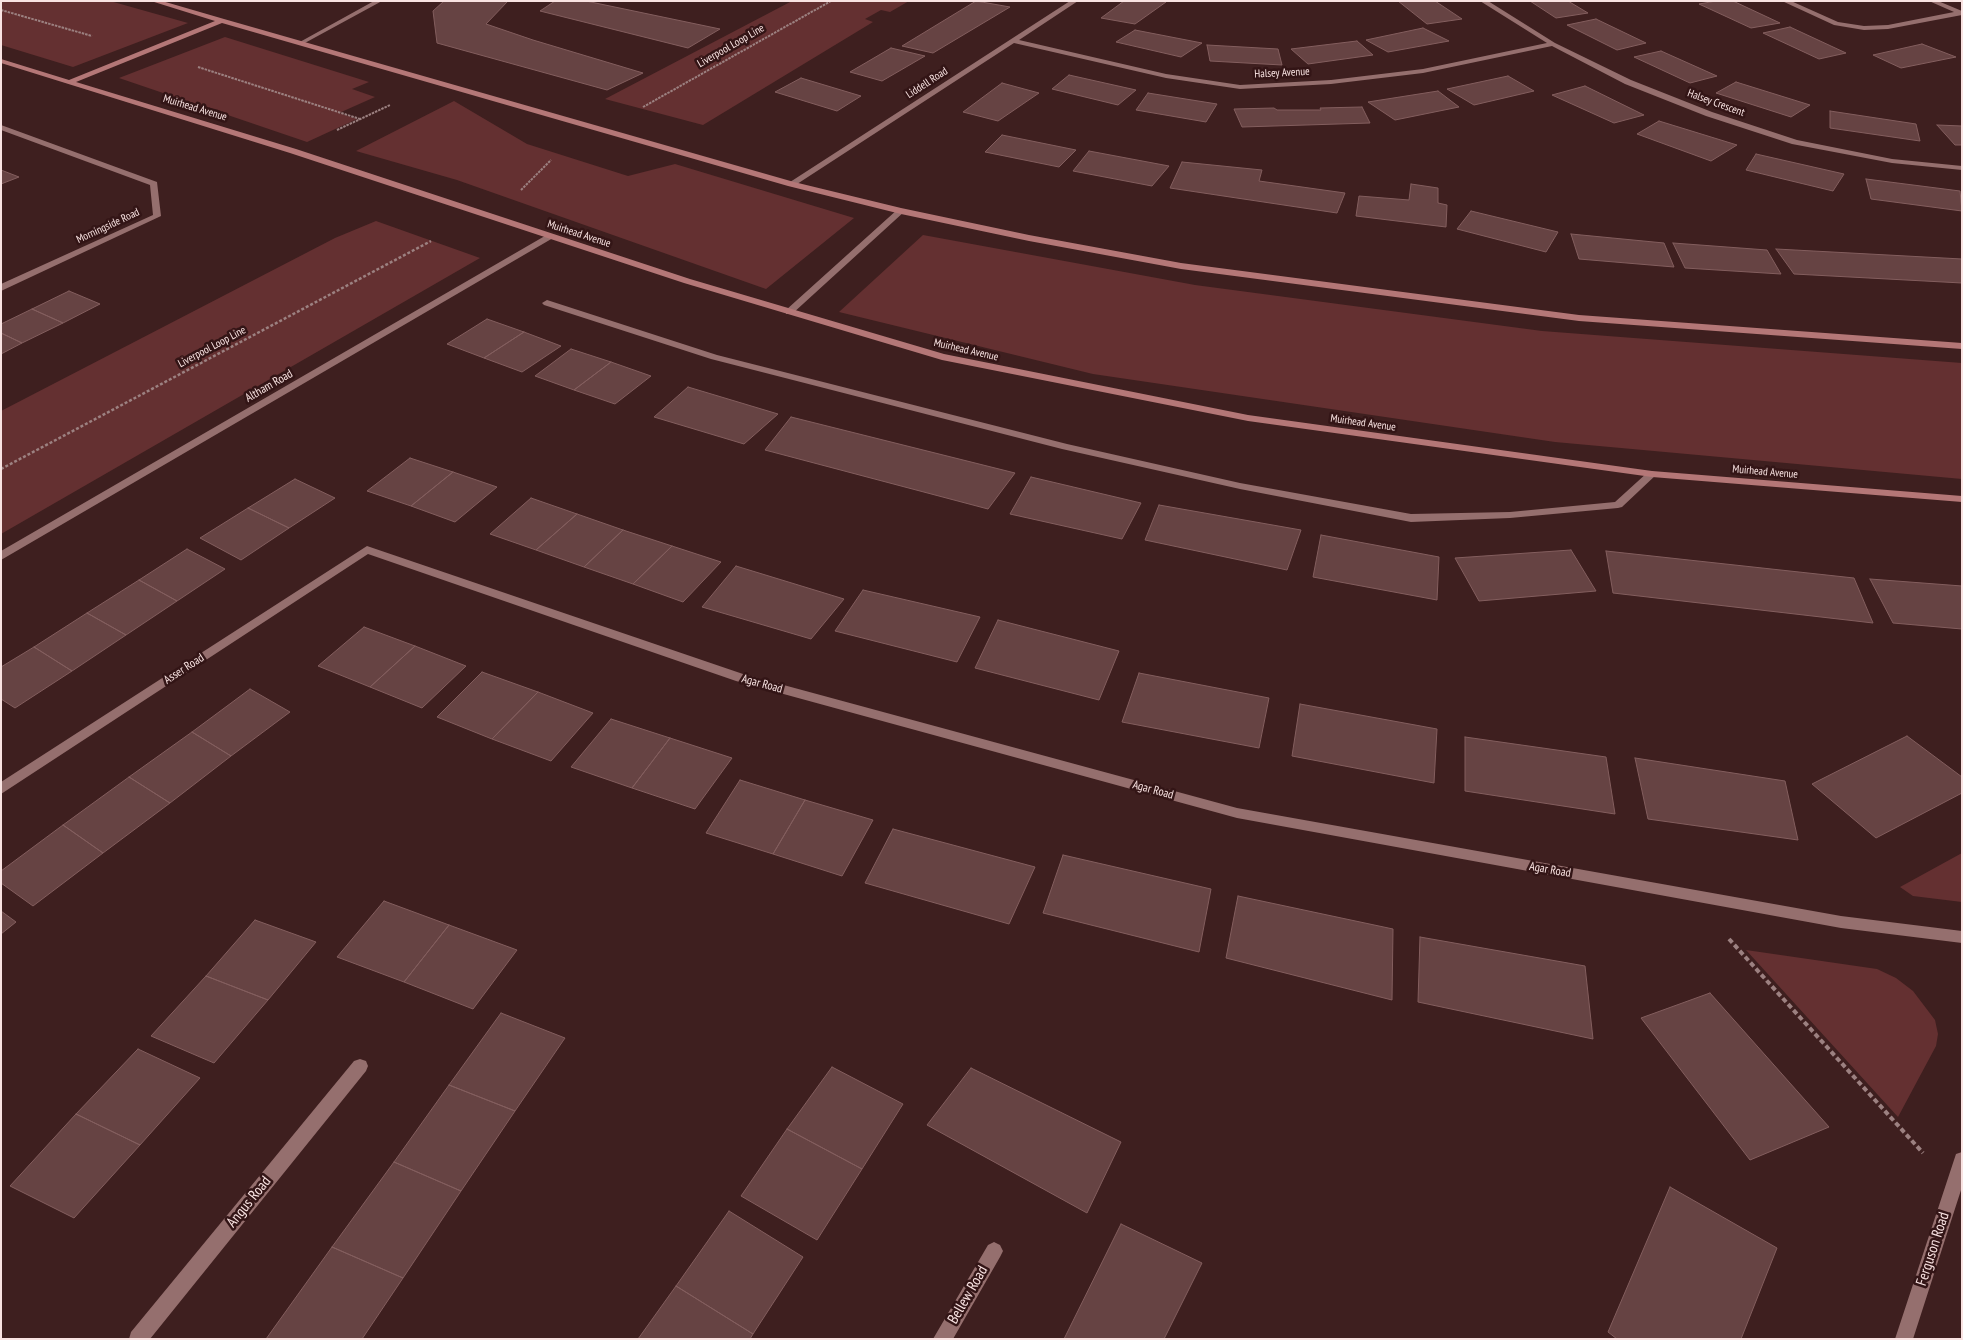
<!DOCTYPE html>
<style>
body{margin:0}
#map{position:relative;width:1963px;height:1340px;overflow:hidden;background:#3e1f1f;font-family:"PT Sans Narrow",sans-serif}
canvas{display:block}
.frame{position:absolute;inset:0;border:2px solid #f9e3e2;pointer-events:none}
</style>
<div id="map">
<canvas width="1963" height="1340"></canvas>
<div class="frame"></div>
</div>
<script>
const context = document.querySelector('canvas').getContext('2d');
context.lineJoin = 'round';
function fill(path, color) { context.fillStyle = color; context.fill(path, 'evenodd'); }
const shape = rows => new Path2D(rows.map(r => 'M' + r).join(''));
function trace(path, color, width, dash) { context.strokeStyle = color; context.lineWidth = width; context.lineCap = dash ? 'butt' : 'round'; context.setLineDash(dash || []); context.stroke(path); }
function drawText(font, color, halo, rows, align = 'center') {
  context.font = font + ' "PT Sans Narrow",sans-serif'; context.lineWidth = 5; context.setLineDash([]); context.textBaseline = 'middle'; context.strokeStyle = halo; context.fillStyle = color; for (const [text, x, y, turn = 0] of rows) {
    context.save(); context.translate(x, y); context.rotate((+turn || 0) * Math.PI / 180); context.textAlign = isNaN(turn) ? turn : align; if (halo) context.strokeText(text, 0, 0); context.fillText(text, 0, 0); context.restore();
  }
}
const green = shape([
 [1,1,110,1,188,23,73,67,1,45],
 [792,1,909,1,890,12,881,10,865,19,873,22,703,125,605,99],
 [225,37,369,82,352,89,375,97,339,113,357,119,307,142,119,78],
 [454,101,527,144,628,176,675,164,854,218,766,289,457,180,356,151],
 [376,221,480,258,1,534,1,411,335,238],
 [923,235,1195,285,1542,331,1962,363,1962,479,1555,442,1093,374,839,312],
 [1962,853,1962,902,1913,896,1900,887],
 [1746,950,1877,969,1896,978,1913,991,1935,1020,1938,1034,1936,1046,1898,1117]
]);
const building = shape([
 [444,1,508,1,486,24,533,40,643,73,607,90,437,43,433,11,444,1],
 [555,1,586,1,720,29,688,48,540,11,555,1],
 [976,1,1010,7,933,53,902,46,976,1],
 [1124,1,1160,1,1166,2,1135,24,1101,18,1124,1],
 [1398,1,1435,1,1462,19,1427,24,1398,1],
 [1530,1,1568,1,1588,13,1556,18,1530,1],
 [1716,1,1733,1,1780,23,1751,28,1699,4,1716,1],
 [1596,19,1646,43,1617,50,1567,25,1596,19],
 [1790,27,1846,53,1819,59,1763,33,1790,27],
 [1423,28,1449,41,1388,52,1366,40,1423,28],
 [1135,30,1202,43,1181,57,1116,42,1135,30],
 [1357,41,1373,55,1308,64,1291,49,1357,41],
 [1922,44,1956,57,1901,68,1873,55,1922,44],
 [1207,45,1278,49,1282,65,1210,61,1207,45],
 [891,48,925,56,882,81,850,72,891,48],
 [1661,51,1717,76,1690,83,1634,57,1661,51],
 [1069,75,1136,90,1118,105,1052,89,1069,75],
 [1508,76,1534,91,1474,105,1447,89,1508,76],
 [801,78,861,96,837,111,775,92,801,78],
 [1736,82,1810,105,1791,117,1716,93,1736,82],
 [1002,83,1039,93,998,121,963,112,1002,83],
 [1585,86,1644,115,1614,123,1552,95,1585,86],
 [1438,91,1459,107,1395,120,1368,102,1438,91],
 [1148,93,1217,104,1206,122,1136,110,1148,93],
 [1362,107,1370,123,1242,127,1234,109,1274,108,1277,110,1321,110,1320,108,1362,107],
 [1830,111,1916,124,1920,141,1830,128,1830,111],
 [1659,121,1737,145,1711,161,1637,134,1659,121],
 [1937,125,1962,126,1962,145,1955,145,1937,125],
 [1002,135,1076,150,1059,167,985,152,1002,135],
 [1089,151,1169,166,1152,186,1073,171,1089,151],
 [1756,154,1844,174,1833,191,1746,170,1756,154],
 [1182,162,1262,170,1259,181,1345,193,1337,213,1170,188,1182,162],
 [1,170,19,177,1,184,1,170],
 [1866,179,1960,191,1962,211,1871,199,1866,179],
 [1411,184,1438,188,1438,203,1447,205,1446,227,1356,216,1359,196,1409,200,1411,184],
 [1471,211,1558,232,1546,252,1457,229,1471,211],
 [1571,234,1664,243,1674,267,1579,259,1571,234],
 [1673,243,1767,250,1781,274,1685,268,1673,243],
 [1776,249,1962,259,1962,283,1794,274,1776,249],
 [69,291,100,304,63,323,32,309,69,291],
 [32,309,63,323,22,343,1,333,1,324,32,309],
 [487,319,524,332,484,358,447,344,487,319],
 [524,332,561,346,522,372,484,358,524,332],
 [1,333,22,343,1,354,1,333],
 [571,349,611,362,574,390,535,376,571,349],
 [611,362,651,376,615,404,574,390,611,362],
 [688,387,778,414,744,444,654,417,688,387],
 [791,417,1015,473,988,509,765,450,791,417],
 [410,458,453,472,411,506,367,491,410,458],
 [453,472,497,487,455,522,411,506,453,472],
 [1031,477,1141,503,1122,539,1010,514,1031,477],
 [295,479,335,498,289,528,248,508,295,479],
 [531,498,577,514,536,550,490,534,531,498],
 [1159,505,1301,530,1287,570,1145,540,1159,505],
 [248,508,289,528,241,560,200,538,248,508],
 [577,514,623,530,584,567,536,550,577,514],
 [623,530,672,546,633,584,584,567,623,530],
 [1321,535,1439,557,1437,600,1313,577,1321,535],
 [672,546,721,562,683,602,633,584,672,546],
 [187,549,225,569,177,601,139,580,187,549],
 [1571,550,1596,591,1479,601,1455,558,1571,550],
 [1606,551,1854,578,1873,623,1613,593,1606,551],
 [736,566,844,599,811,639,702,607,736,566],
 [1870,579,1962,586,1962,629,1893,623,1870,579],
 [139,580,177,601,126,635,87,613,139,580],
 [863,590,980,617,957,662,835,631,863,590],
 [87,613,126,635,72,671,34,647,87,613],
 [998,620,1119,651,1099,700,975,668,998,620],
 [364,627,415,646,370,687,318,666,364,627],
 [415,646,466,666,422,708,370,687,415,646],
 [34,647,72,671,15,708,1,699,1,667,34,647],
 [482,672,538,692,492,739,437,717,482,672],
 [1139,673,1269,698,1259,748,1122,722,1139,673],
 [250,689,290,712,231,756,192,732,250,689],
 [538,692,593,713,551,761,492,739,538,692],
 [1300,704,1437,729,1434,783,1292,756,1300,704],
 [611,719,670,738,632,788,571,767,611,719],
 [192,732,231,756,170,803,129,777,192,732],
 [1907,736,1962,777,1962,793,1876,838,1812,784,1907,736],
 [1465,737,1606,757,1615,814,1465,791,1465,737],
 [670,738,732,758,695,809,632,788,670,738],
 [1635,758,1785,781,1798,840,1648,819,1635,758],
 [129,777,170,803,103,853,63,825,129,777],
 [740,780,805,800,773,854,706,833,740,780],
 [805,800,873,820,842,876,773,854,805,800],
 [63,825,103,853,33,906,1,883,1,871,63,825],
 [893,829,1035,867,1009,924,865,883,893,829],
 [1063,855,1211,889,1199,952,1043,913,1063,855],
 [1238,896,1393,929,1392,1000,1226,958,1238,896],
 [384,901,449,925,404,982,337,957,384,901],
 [1,911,16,922,1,934,1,911],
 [255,920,316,942,268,1000,206,976,255,920],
 [449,925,517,950,473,1009,404,982,449,925],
 [1420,937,1585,966,1593,1039,1418,1002,1420,937],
 [206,976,268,1000,214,1063,151,1036,206,976],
 [1710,993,1829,1127,1750,1160,1641,1018,1710,993],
 [501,1013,565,1038,515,1111,449,1085,501,1013],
 [138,1049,200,1078,140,1145,76,1114,138,1049],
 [832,1067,903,1104,862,1169,787,1129,832,1067],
 [971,1068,1121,1142,1087,1213,927,1125,971,1068],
 [449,1085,515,1111,461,1191,394,1162,449,1085],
 [76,1114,140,1145,74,1218,10,1186,76,1114],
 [787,1129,862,1169,817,1240,741,1196,787,1129],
 [394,1162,461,1191,403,1278,332,1247,394,1162],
 [1670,1187,1777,1248,1741,1339,1617,1339,1608,1332,1670,1187],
 [729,1211,803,1257,753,1334,676,1286,729,1211],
 [1121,1224,1202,1263,1164,1339,1064,1339,1121,1224],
 [332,1247,403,1278,362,1339,266,1339,332,1247],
 [676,1286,753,1334,750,1339,638,1339,676,1286]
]);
const pathFar2 = shape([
 [1,10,92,36],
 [198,67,360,119],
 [643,107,831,1],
 [337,130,390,105],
 [521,190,551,160]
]);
const pathFar1 = shape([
 [1,469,431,241]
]);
const path = shape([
 [1729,939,1923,1153]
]);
const street = shape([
 [374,1,382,1,303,44,298,43,374,1],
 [1070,1,1078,1,1019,40,1166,74,1240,85,1331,80,1423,69,1547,43,1480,1,1488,1,1555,43,1631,80,1712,112,1797,140,1892,159,1962,166,1962,170,1892,163,1792,144,1706,116,1625,84,1552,46,1423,73,1331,84,1240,89,1166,78,1014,43,794,186,787,184,1070,1],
 [1782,1,1791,1,1838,22,1864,26,1888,25,1954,12,1929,1,1938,1,1962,11,1962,15,1888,29,1864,30,1834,25,1782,1],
 [1,125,157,182,161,216,1,291,1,284,153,215,150,185,1,130,1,125],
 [898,209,905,211,792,314,786,314,786,310,898,209],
 [550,233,554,236,553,238,1,560,1,551,550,233],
 [547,300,717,355,1067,444,1240,483,1411,514,1510,512,1615,502,1648,472,1652,471,1657,474,1622,507,1618,508,1510,518,1411,522,1240,489,1062,449,711,359,544,305,542,303,547,300],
 [367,546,743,674,1237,808,1841,916,1962,931,1962,943,1841,928,1237,818,736,681,368,554,1,794,1,782,367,546],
 [360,1059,366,1061,368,1066,366,1071,150,1339,129,1339,131,1332,354,1061,360,1059],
 [1962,1152,1962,1187,1913,1339,1895,1339,1954,1160,1956,1154,1962,1152],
 [994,1242,1000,1245,1003,1251,1000,1257,953,1339,933,1339,988,1245,994,1242]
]);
const secondary = shape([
 [151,1,162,1,224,19,794,182,901,208,1029,235,1181,263,1579,315,1962,343,1962,349,1579,321,1181,269,1029,241,901,214,788,186,222,23,76,82,296,149,690,279,944,354,1248,415,1652,471,1962,496,1962,502,1652,477,1248,421,942,360,684,283,290,153,1,63,1,59,69,80,215,21,151,1]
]);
const farStreetnames = [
 ["Liverpool Loop Line",731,46,-30],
 ["Halsey Avenue",1282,73,-3],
 ["Liddell Road",927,83,-33],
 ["Halsey Crescent",1716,103,20],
 ["Muirhead Avenue",195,108,17],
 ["Morningside Road",108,226,-25],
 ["Muirhead Avenue",579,234,18],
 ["Liverpool Loop Line",212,347,-28],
 ["Muirhead Avenue",966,350,13],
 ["Muirhead Avenue",1363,423,8],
 ["Muirhead Avenue",1765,472,5]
];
const streetNames = [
 ["Altham Road",269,386,-30],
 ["Asser Road",184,669,-33],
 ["Agar Road",762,684,15],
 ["Agar Road",1153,790,15],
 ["Agar Road",1550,870,10]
];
const nearStreetnames = [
 ["Angus Road",249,1202,-51],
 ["Ferguson Road",1933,1249,-72],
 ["Bellew Road",968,1295,-60]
];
fill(green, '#643031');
fill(building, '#664343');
trace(building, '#835e5e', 1);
trace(pathFar2, '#9c8181', 2, [2.5, 1]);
trace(pathFar1, '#9c8181', 2.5, [3, 2]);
trace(path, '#9c8181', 4, [5, 3]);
fill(street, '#956f6e');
fill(secondary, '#b47777');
drawText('11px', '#f9e3e2', '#331516', farStreetnames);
drawText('12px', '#f9e3e2', '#331516', streetNames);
drawText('15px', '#f9e3e2', '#331516', nearStreetnames);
</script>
